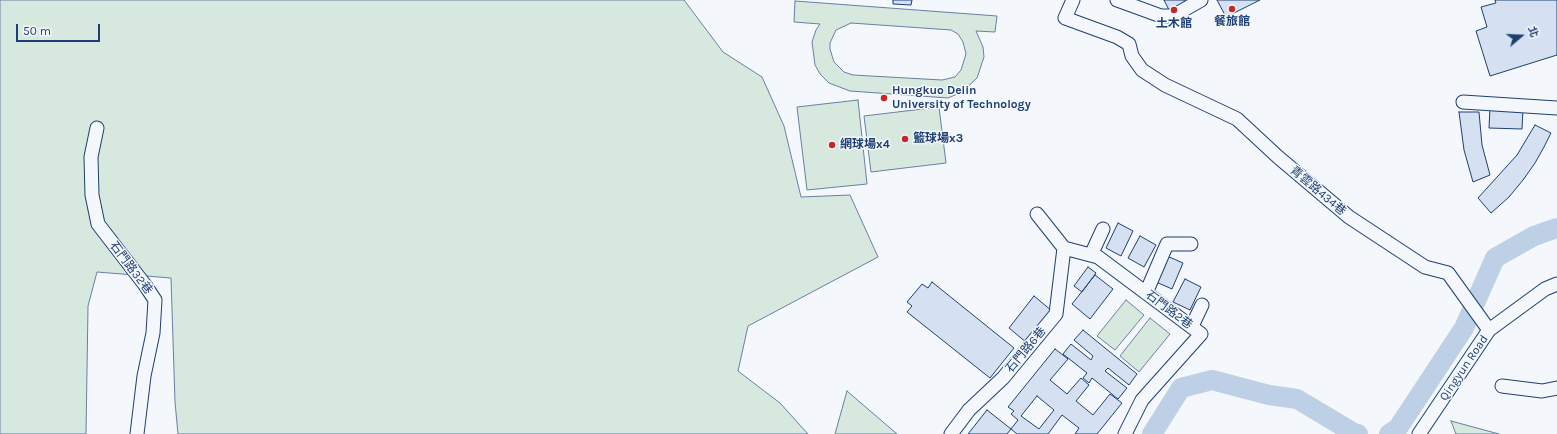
<!DOCTYPE html>
<meta charset="utf-8">
<style>
body{margin:0}
#map{position:relative;width:1557px;height:434px;overflow:hidden;background:#f4f7fb;font-family:Karla,"Noto Sans TC",sans-serif}
canvas{display:block}
.north{position:absolute;left:1501px;top:16px;width:40px;height:40px;-webkit-text-stroke:3px #f4f7fb;paint-order:stroke;rotate:71deg;font-size:11px;font-weight:700;line-height:16px;text-align:center;color:#1d3f73}
.north::after{content:'';display:block;margin:auto;width:14px;height:18px;background:#1d3f73;clip-path:polygon(50% 0,100% 100%,50% 72%,0 100%)}
.scale{position:absolute;left:16px;top:24px;width:84px;height:18px;box-sizing:border-box;border:2px solid #1d3f73;border-top:0;padding-left:5px;font-size:12px;line-height:14px;white-space:nowrap;color:#1d3f73;-webkit-text-stroke:3px #f4f7fb;paint-order:stroke}
</style>
<div id="map">
<canvas width="1557" height="434"></canvas>
<div class="north">北</div>
<div class="scale">50 m</div>
</div>
<script>
const context = document.querySelector('canvas').getContext('2d');
context.lineJoin = 'round';
function fill(path, color) { context.fillStyle = color; context.fill(path, 'evenodd'); }
const shape = rows => new Path2D(rows.map(r => 'M' + r).join(''));
function trace(path, color, width, dash) { context.strokeStyle = color; context.lineWidth = width; context.lineCap = dash ? 'butt' : 'round'; context.setLineDash(dash || []); context.stroke(path); }
function drawText(font, color, halo, rows, align = 'center') {
  context.font = font + ' Karla,"Noto Sans TC",sans-serif'; context.lineWidth = 3; context.setLineDash([]); context.textBaseline = 'middle'; context.strokeStyle = halo; context.fillStyle = color; for (const [text, x, y, turn = 0] of rows) {
    context.save(); context.translate(x, y); context.rotate((+turn || 0) * Math.PI / 180); context.textAlign = isNaN(turn) ? turn : align; if (halo) context.strokeText(text, 0, 0); context.fillText(text, 0, 0); context.restore();
  }
}
const green = shape([
 [0,0,684,0,723,52,762,77,784,126,801,197,850,195,878,257,748,326,738,371,780,403,808,434,178,434,175,402,171,278,97,272,88,306,86,434,0,434,0,0],
 [795,1,997,16,995,32,976,31,983,47,984,57,977,78,962,92,948,98,850,91,829,83,820,74,815,65,812,42,816,30,820,24,794,22,795,1],
 [851,23,951,30,958,34,963,42,966,54,961,70,955,77,942,80,853,75,844,72,834,62,830,49,830,43,836,30,851,23],
 [858,100,867,184,807,190,797,107,858,100],
 [939,107,946,163,871,172,864,116,939,107],
 [1126,300,1144,315,1115,350,1097,336,1126,300],
 [1150,318,1170,334,1139,372,1120,356,1150,318],
 [847,391,897,434,835,434,847,391],
 [1451,421,1499,434,1456,434,1451,421]
]);
const river = shape([
 [1152,434,1181,388,1212,380,1269,395,1297,399,1354,433,1358,434],
 [1389,434,1398,428,1464,328,1495,258,1534,236,1557,228]
]);
const building = shape([
 [893,0,912,0,911,5,893,4,893,0],
 [1164,0,1184,0,1187,6,1171,14,1164,0],
 [1217,0,1260,0,1226,17,1217,0],
 [1495,0,1557,0,1557,55,1490,76,1476,31,1487,27,1481,7,1496,3,1495,0],
 [1490,107,1523,109,1522,129,1489,128,1490,107],
 [1459,112,1479,112,1482,145,1490,175,1473,182,1464,150,1459,112],
 [1535,125,1551,133,1544,147,1535,163,1523,180,1509,197,1491,213,1478,198,1517,155,1535,125],
 [1118,223,1133,231,1121,256,1106,248,1118,223],
 [1140,236,1156,245,1144,267,1128,258,1140,236],
 [1167,256,1183,263,1172,289,1156,282,1167,256],
 [1088,267,1096,273,1082,292,1074,286,1088,267],
 [1095,275,1113,289,1090,319,1072,304,1095,275],
 [1185,279,1201,287,1190,310,1173,302,1185,279],
 [932,282,1014,348,990,378,907,312,912,306,907,302,922,284,928,288,932,282],
 [1034,296,1052,311,1027,343,1009,328,1034,296],
 [1083,330,1137,374,1129,385,1108,368,1105,371,1127,388,1118,399,1092,378,1089,383,1083,378,1087,373,1063,354,1071,344,1091,360,1093,356,1074,340,1083,330],
 [1055,349,1068,359,1050,380,1067,394,1081,378,1089,385,1076,401,1093,415,1110,394,1122,403,1097,434,1075,434,1079,428,1062,415,1048,434,1017,434,1011,429,1018,420,1011,414,1014,411,1008,407,1055,349],
 [1037,396,1054,410,1039,429,1021,416,1037,396],
 [987,410,1011,429,1007,434,968,434,987,410]
]);
const minor = shape([
 [1073,0,1065,18,1117,37,1129,44,1132,56,1142,70,1165,85,1237,119,1278,157,1349,217,1425,267,1448,273,1489,330],
 [1117,0,1161,16,1173,16,1201,0],
 [1463,102,1557,108],
 [97,128,91,157,92,195,98,224,145,285,155,300,153,333,144,376,137,434],
 [1037,214,1064,248,1098,257,1201,334,1142,400,1125,434],
 [1091,255,1103,229],
 [1146,293,1167,244,1191,244],
 [1192,326,1202,305],
 [1502,386,1542,391,1557,388],
 [951,434,969,410,1003,378,1056,314,1064,248],
 [1419,434,1489,330,1545,289,1557,284]
]);
const markers = [
 [1232,9,4,"#c62828"],
 [1174,10,4,"#c62828"],
 [884,98,4,"#c62828"],
 [905,139,4,"#c62828"],
 [832,145,4,"#c62828"]
];
const poiNames = [
 ["餐旅館",1232,22,"center"],
 ["土木館",1174,24,"center"],
 ["Hungkuo Delin",892,91],
 ["University of Technology",892,105],
 ["籃球場x3",913,139],
 ["網球場x4",840,145]
];
const streetNames = [
 ["青雲路434巷",1318,191,40],
 ["石門路32巷",131,268,53],
 ["石門路2巷",1169,310,37],
 ["石門路6巷",1026,350,-50],
 ["Qingyun Road",1464,368,-56]
];
fill(green, '#d7e8df');
trace(green, '#687fa3', 1);
trace(river, '#bed0e5', 20);
fill(building, '#d5e0f0');
trace(building, '#1d3f73', 1);
trace(minor, '#1d3f73', 15);
trace(minor, '#f4f7fb', 13);
for (const [x, y, r, color] of markers) { const dot = new Path2D(); dot.arc(x, y, r, 0, 2 * Math.PI); context.fillStyle = color; context.fill(dot); trace(dot, '#f4f7fb', 1.5); }
drawText('bold 12px', '#1d3f73', '#f4f7fb', poiNames, 'left');
drawText('12px', '#1d3f73', '#f4f7fb', streetNames);
</script>
